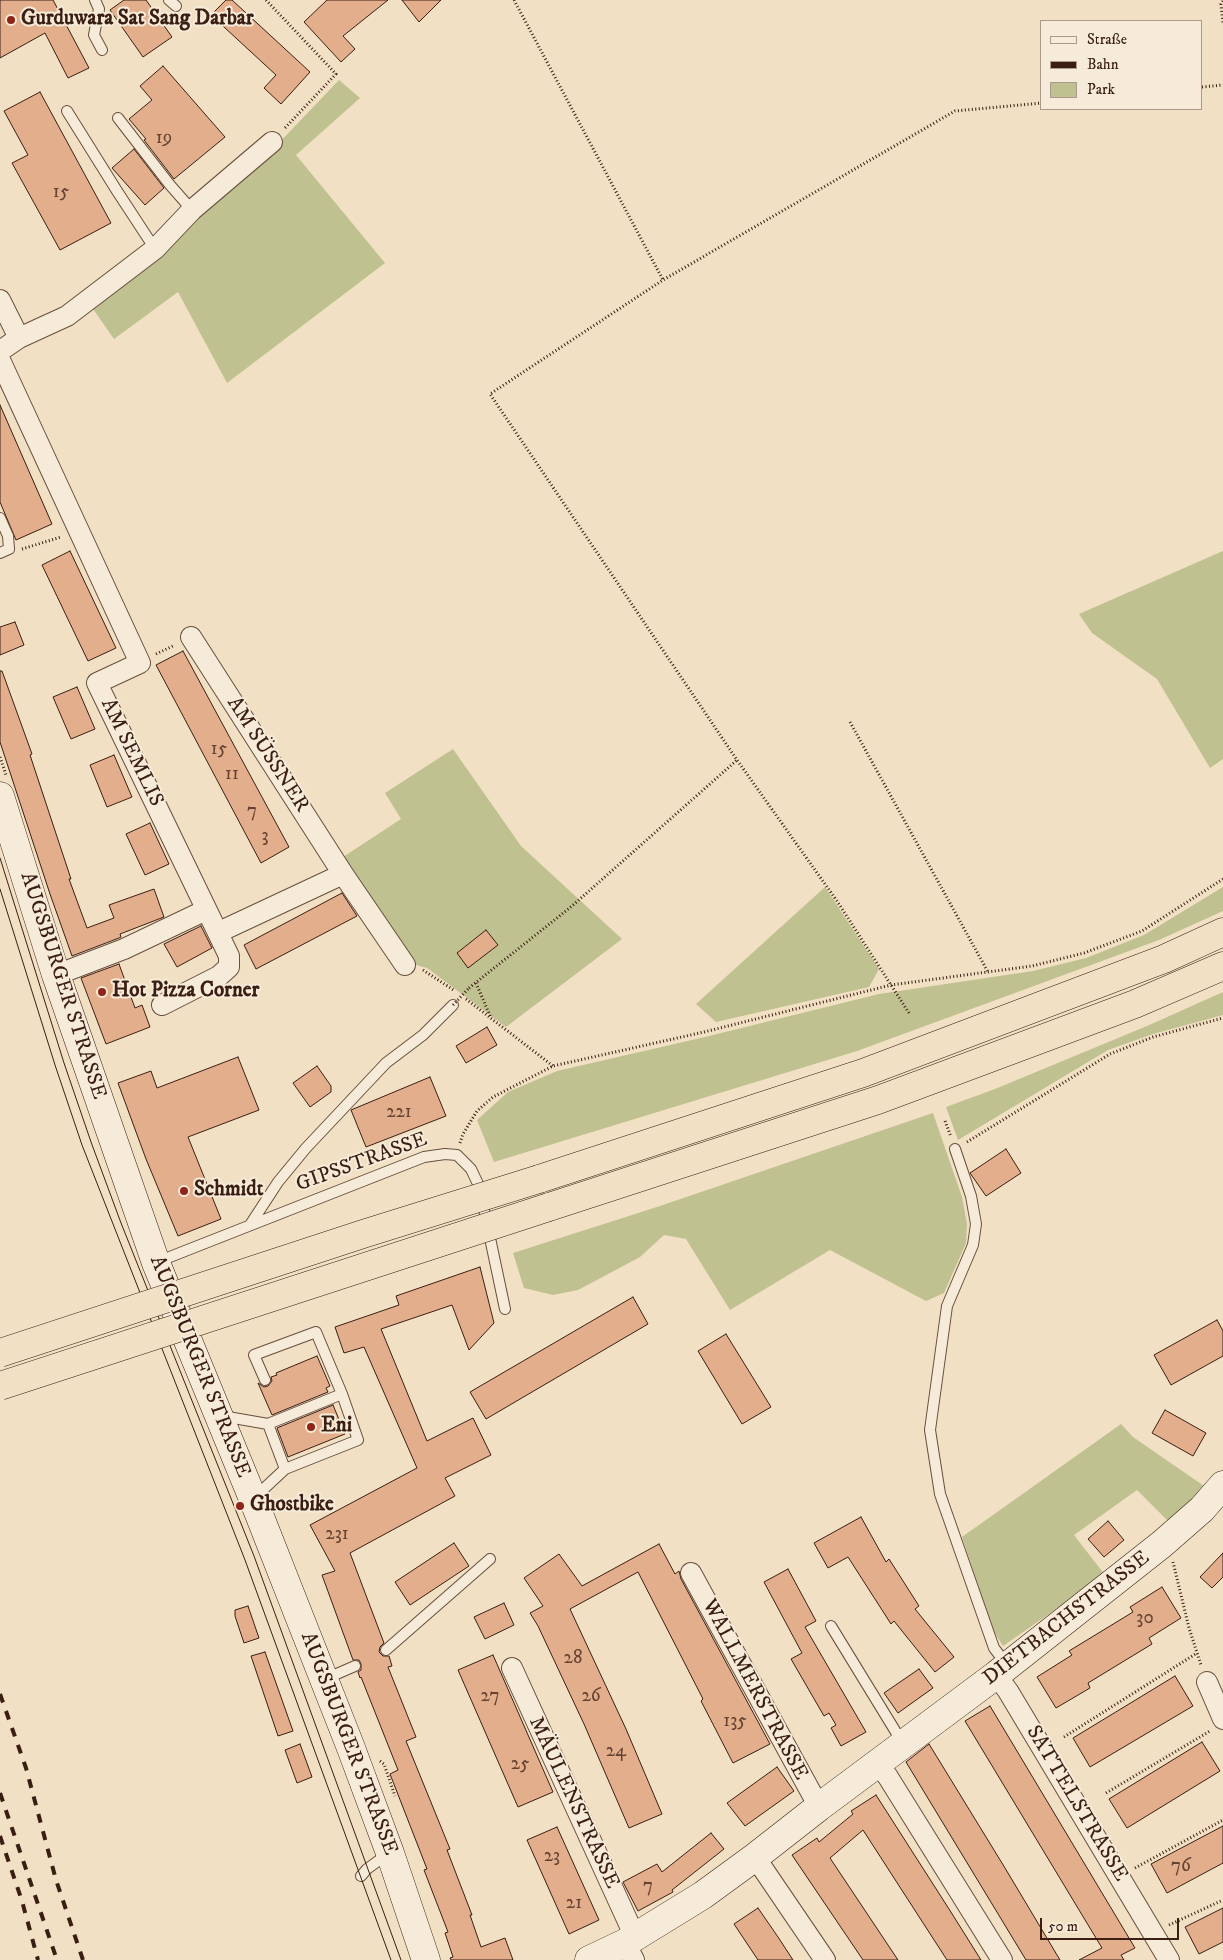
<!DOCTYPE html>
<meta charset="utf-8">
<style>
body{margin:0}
#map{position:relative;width:1223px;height:1960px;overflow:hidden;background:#f1e0c3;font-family:"IM FELL DW Pica",serif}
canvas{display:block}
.legend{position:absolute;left:1040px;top:20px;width:162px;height:90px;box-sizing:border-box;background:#f6ebd8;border:1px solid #ab9989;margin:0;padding:6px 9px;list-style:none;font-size:15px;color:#3b1e13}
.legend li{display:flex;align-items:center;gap:10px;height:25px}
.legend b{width:25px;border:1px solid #ab9989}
.scale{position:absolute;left:1040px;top:1918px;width:139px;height:22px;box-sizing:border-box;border:2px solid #3b1e13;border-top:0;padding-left:6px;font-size:15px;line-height:18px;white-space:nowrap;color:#3b1e13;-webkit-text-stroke:4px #f6ebd8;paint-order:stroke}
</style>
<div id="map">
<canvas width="1223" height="1960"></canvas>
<ul class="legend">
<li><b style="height:6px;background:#f6ebd8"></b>Straße</li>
<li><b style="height:6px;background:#3b1e13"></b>Bahn</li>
<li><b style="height:14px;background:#c0c190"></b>Park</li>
</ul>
<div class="scale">50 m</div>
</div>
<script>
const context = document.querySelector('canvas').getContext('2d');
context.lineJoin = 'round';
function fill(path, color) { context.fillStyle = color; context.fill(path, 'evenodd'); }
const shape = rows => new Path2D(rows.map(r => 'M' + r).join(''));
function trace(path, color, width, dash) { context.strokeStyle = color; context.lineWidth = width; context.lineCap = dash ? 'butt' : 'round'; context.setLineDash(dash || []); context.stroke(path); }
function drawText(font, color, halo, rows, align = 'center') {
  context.font = font + ' "IM FELL DW Pica",serif'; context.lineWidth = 4; context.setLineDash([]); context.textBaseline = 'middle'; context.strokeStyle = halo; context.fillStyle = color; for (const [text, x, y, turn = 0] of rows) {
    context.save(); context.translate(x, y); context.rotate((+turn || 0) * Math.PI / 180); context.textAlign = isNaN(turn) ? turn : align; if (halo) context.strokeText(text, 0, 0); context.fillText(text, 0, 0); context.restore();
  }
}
const green = shape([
 [339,80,360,98,296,155,385,263,227,383,178,292,114,339,91,306,274,148],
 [1223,551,1223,759,1210,768,1157,679,1092,633,1079,614],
 [453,749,521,846,622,939,506,1027,427,968,405,962,340,859,401,819,385,793],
 [825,887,879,969,869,987,716,1022,696,1004],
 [1223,887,1223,911,1159,940,857,1051,494,1162,477,1120,508,1092,557,1071,705,1037,879,994,1033,971,1086,958,1144,935],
 [1223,992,1223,1015,1153,1034,1108,1050,958,1140,946,1107,995,1089,1147,1026],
 [933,1113,962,1197,967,1224,966,1243,944,1293,926,1301,830,1250,730,1310,686,1239,664,1235,640,1257,578,1290,553,1295,524,1288,513,1253,657,1207],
 [1121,1424,1133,1437,1207,1488,1169,1522,1137,1490,1074,1535,1105,1575,1003,1646,993,1630,962,1537]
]);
const building = shape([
 [0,0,53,0,89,68,68,78,45,33,0,58,0,0],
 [124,0,146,0,172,37,143,57,110,10,124,0],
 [226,0,232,0,310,72,281,104,264,88,276,75,211,15,226,0],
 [327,0,388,0,343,36,355,49,341,62,304,22,327,0],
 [402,0,441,0,419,22,402,0],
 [163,66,225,137,174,179,144,140,146,139,129,119,152,100,140,86,163,66],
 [40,92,111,223,60,250,12,163,28,155,4,111,40,92],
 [134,149,164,188,145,205,112,168,134,149],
 [0,405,52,524,16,540,0,502,0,405],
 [70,551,116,648,88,661,42,565,70,551],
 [15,622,24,645,0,655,0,627,15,622],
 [183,651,289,847,261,863,156,665,183,651],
 [0,671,2,671,32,754,30,755,71,879,69,879,87,928,114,918,109,905,154,889,164,917,120,934,121,937,119,938,72,956,50,894,0,742,0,671],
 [77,687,95,729,71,739,53,697,77,687],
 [114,755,132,797,107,807,90,765,114,755],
 [150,823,169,864,145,875,126,834,150,823],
 [342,893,357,916,256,969,244,945,342,893],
 [201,926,212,948,177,967,164,944,201,926],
 [486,930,498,945,468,968,457,953,486,930],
 [119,964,135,1008,142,1005,150,1027,106,1044,81,978,119,964],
 [487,1027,497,1045,466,1063,456,1046,487,1027],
 [238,1057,259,1110,188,1137,221,1219,178,1236,146,1159,118,1083,151,1071,157,1088,238,1057],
 [317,1066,331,1086,331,1092,310,1107,293,1083,317,1066],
 [430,1077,446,1116,366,1147,351,1110,430,1077],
 [1006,1149,1021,1173,986,1196,970,1173,1006,1149],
 [480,1267,494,1323,469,1350,452,1305,381,1329,427,1441,473,1418,491,1455,445,1478,455,1496,350,1553,384,1643,380,1647,379,1652,383,1656,389,1656,392,1666,388,1667,416,1737,406,1741,450,1849,447,1850,472,1915,470,1915,481,1947,505,1938,513,1960,451,1960,450,1958,453,1957,445,1933,448,1932,424,1870,427,1869,390,1774,398,1770,361,1677,360,1678,358,1672,361,1670,361,1664,359,1660,353,1660,322,1575,335,1571,310,1525,417,1468,364,1347,344,1353,335,1327,399,1305,396,1296,480,1267],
 [633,1297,648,1324,486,1419,470,1392,633,1297],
 [1217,1320,1223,1331,1223,1356,1171,1385,1154,1355,1217,1320],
 [726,1334,771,1407,742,1424,698,1351,726,1334],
 [317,1356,330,1386,326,1388,328,1392,272,1415,258,1383,264,1387,268,1386,272,1381,271,1377,277,1375,276,1373,317,1356],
 [333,1405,345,1434,288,1457,277,1428,333,1405],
 [1165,1410,1206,1433,1193,1456,1152,1433,1165,1410],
 [861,1517,886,1562,889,1559,919,1606,915,1609,954,1657,935,1672,894,1621,891,1624,848,1557,828,1568,814,1543,861,1517],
 [1108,1521,1124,1540,1104,1557,1088,1539,1108,1521],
 [454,1543,469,1566,410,1605,395,1582,454,1543],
 [659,1544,675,1574,679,1571,681,1579,770,1744,733,1763,701,1701,703,1699,638,1572,570,1609,626,1729,662,1814,629,1828,584,1724,538,1626,530,1613,543,1606,524,1578,559,1554,582,1586,659,1544],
 [1223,1553,1223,1577,1212,1588,1200,1577,1223,1553],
 [788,1569,816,1621,805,1627,866,1732,841,1746,831,1728,836,1725,829,1713,824,1716,791,1659,802,1653,764,1582,788,1569],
 [1162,1587,1181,1618,1149,1638,1152,1644,1088,1683,1090,1688,1056,1708,1037,1677,1072,1655,1069,1651,1133,1612,1130,1607,1162,1587],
 [504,1603,514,1625,485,1639,474,1617,504,1603],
 [248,1606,259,1638,244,1643,235,1616,235,1610,248,1606],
 [265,1652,293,1731,278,1736,251,1656,265,1652],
 [493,1655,553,1792,518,1807,458,1670,493,1655],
 [919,1669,933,1688,898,1713,884,1693,919,1669],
 [1175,1676,1193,1706,1090,1767,1073,1738,1175,1676],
 [990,1706,1135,1948,1121,1955,1124,1960,1079,1960,1102,1948,965,1721,990,1706],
 [1202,1742,1220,1771,1127,1828,1109,1799,1202,1742],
 [300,1744,312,1777,297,1783,285,1750,300,1744],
 [929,1744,1005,1868,1060,1960,1026,1960,929,1800,906,1762,929,1744],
 [777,1767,794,1791,745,1826,727,1803,777,1767],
 [876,1795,949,1909,981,1960,947,1960,863,1830,830,1858,898,1960,863,1960,792,1855,817,1838,819,1842,853,1814,851,1811,876,1795],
 [1223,1826,1223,1863,1167,1893,1151,1864,1223,1826],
 [557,1827,599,1920,569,1934,527,1840,557,1827],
 [711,1833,724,1849,672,1890,673,1892,638,1911,623,1882,657,1864,662,1872,711,1833],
 [758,1908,778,1937,793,1960,758,1960,734,1924,758,1908],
 [1223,1908,1223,1942,1199,1954,1185,1927,1223,1908]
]);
const path = shape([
 [266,0,336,74,284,129],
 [514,0,663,280],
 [1223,1,1221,4,1223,23],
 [1202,87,1223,85],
 [22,549,61,537],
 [156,654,175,645],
 [850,722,988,972],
 [0,757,6,775],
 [423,970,455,991],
 [476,983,491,1018],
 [469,988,572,906,737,760],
 [466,999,553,1066],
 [909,1013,837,901,737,760,490,394,663,280,955,111,1042,103],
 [945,1121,951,1137],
 [967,1142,1110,1054,1153,1037,1223,1018],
 [460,1143,463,1134,477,1111,493,1097,553,1066,704,1032,891,985,1032,966,1084,953,1142,931,1223,879],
 [1173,1562,1189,1628,1201,1665],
 [1064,1737,1197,1653],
 [380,1761,384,1764,395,1796],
 [1106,1793,1210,1731],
 [1135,1868,1223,1820],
 [1169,1925,1223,1900]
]);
const lane = shape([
 [95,0,99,9,94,35,102,50],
 [169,0,176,6],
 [67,111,117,191,155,249],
 [118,118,170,185,192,210],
 [0,518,8,536,9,549,0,553],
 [955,1149,971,1196,976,1224,973,1245,947,1306,930,1430,940,1494,994,1648,1007,1665],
 [250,1225,278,1182,306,1148,386,1063,423,1035,453,1005],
 [157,1262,424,1157,445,1154,457,1155,471,1169,479,1186,505,1309],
 [222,1416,268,1424,342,1394],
 [268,1424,285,1469],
 [255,1497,285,1469,358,1440,342,1394,316,1332,254,1355,265,1380],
 [831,1626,902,1742],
 [386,1650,490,1559],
 [325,1679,355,1666],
 [361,1876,367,1869,389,1853]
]);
const street = shape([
 [0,300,19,338],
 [0,351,19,338,67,316,155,249,192,210,272,142],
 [0,360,140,663,97,683,229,956,229,967,219,976,162,1005],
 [191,637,343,874,405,965],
 [219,932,343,874],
 [56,975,124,949,206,910],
 [691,1573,819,1807],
 [512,1668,635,1937],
 [996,1675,1008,1691,1169,1960],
 [1207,1682,1223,1719],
 [877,1762,888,1777,1002,1960],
 [755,1857,825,1960],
 [625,1943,634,1960]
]);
const secondary = shape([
 [0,796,56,975,156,1263,253,1499,351,1748,390,1853,426,1960],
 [589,1960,625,1943,703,1895,755,1857,819,1807,996,1675,1162,1544,1202,1509,1223,1485]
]);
const highway = shape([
 [539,1179,863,1073,1164,959,1223,932],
 [549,1207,878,1100,1135,1004,1223,966]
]);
const tram = shape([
 [0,858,64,1063,91,1142,121,1223,254,1556,401,1960],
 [0,889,55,1065,82,1145,245,1560,391,1960]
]);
const rail = shape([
 [0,1694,26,1768,56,1880,83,1960],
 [0,1793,57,1960],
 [0,1836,22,1901,38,1960]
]);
const pathBridge = shape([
 [453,1005,469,988]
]);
const highwayBridge = shape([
 [0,1353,363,1234,539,1179],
 [0,1386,549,1207]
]);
const markers = [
 [11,20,5,"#8f2418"],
 [102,992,5,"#8f2418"],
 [184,1191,5,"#8f2418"],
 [311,1427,5,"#8f2418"],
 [240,1506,5,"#8f2418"]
];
const numberNames = [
 ["19",164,139],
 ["15",61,193],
 ["15",219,750],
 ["11",232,775],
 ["7",252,812],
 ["3",265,837],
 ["221",399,1113],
 ["231",337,1535],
 ["30",1145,1619],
 ["28",573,1659],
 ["27",490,1697],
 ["26",591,1697],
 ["135",735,1722],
 ["24",616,1752],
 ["25",520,1765],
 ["23",552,1857],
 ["76",1181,1867],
 ["7",648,1887],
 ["21",574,1904]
];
const poiNames = [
 ["Gurduwara Sat Sang Darbar",21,20],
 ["Hot Pizza Corner",112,992],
 ["Schmidt",194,1191],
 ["Eni",321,1427],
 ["Ghostbike",250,1506]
];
const streetNames = [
 ["AM SEMLIS",131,753,64],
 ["AM SÜSSNER",267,755,57],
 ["AUGSBURGER STRASSE",62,986,72],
 ["GIPSSTRASSE",362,1163,-20],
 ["AUGSBURGER STRASSE",199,1367,68],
 ["DIETBACHSTRASSE",1067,1619,-38],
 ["WALLMERSTRASSE",754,1690,62],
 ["AUGSBURGER STRASSE",348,1744,69],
 ["MÄULENSTRASSE",573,1803,65],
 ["SATTELSTRASSE",1076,1804,59]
];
fill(green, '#c0c190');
fill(building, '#e2ae8c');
trace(building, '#3b1e13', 1);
trace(lane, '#684e3f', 12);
trace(street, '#684e3f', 22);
trace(secondary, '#3b1e13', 29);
trace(highway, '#3b1e13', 29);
trace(path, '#3b1e13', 3, [1, 2.5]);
trace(lane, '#f6ebd8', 10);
trace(street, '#f6ebd8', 20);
trace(secondary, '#f6ebd8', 28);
trace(highway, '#f1e0c3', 28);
trace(tram, '#3b1e13', 1);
trace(rail, '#3b1e13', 4, [9, 9]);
trace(highwayBridge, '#3b1e13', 29, []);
trace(pathBridge, '#3b1e13', 3, [1, 2.5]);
trace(highwayBridge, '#f1e0c3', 28);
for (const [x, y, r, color] of markers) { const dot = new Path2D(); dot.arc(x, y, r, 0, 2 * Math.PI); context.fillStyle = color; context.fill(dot); trace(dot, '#f6ebd8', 2); }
drawText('19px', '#654231', null, numberNames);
drawText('bold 21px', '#3b1e13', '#f6ebd8', poiNames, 'left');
drawText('21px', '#3b1e13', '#f6ebd8', streetNames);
</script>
